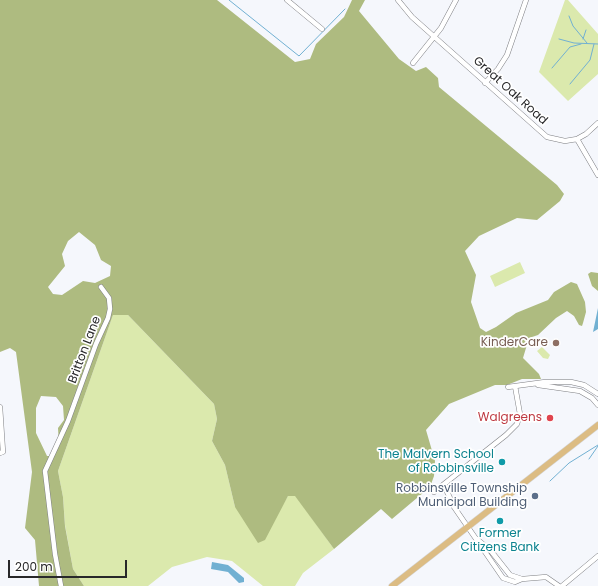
<!DOCTYPE html>
<style>
body{margin:0}
#map{position:relative;width:598px;height:586px;overflow:hidden;background:#f5f7fc;font-family:Poppins,sans-serif}
canvas{display:block}
.scale{position:absolute;left:8px;top:560px;width:119px;height:18px;box-sizing:border-box;border:2px solid #28282a;border-top:0;padding-left:5px;font-size:12px;line-height:14px;white-space:nowrap;color:#28282a;-webkit-text-stroke:3px #fff;paint-order:stroke}
</style>
<div id="map">
<canvas width="598" height="586"></canvas>
<div class="scale">200 m</div>
</div>
<script>
const context = document.querySelector('canvas').getContext('2d');
context.lineJoin = 'round';
function fill(path, color) { context.fillStyle = color; context.fill(path, 'evenodd'); }
const shape = rows => new Path2D(rows.map(r => 'M' + r).join(''));
function trace(path, color, width, dash) { context.strokeStyle = color; context.lineWidth = width; context.lineCap = dash ? 'butt' : 'round'; context.setLineDash(dash || []); context.stroke(path); }
function drawText(font, color, halo, rows, align = 'center') {
  context.font = font + ' Poppins,sans-serif'; context.lineWidth = 3.5; context.setLineDash([]); context.textBaseline = 'middle'; context.strokeStyle = halo; context.fillStyle = color; for (const [text, x, y, turn = 0] of rows) {
    context.save(); context.translate(x, y); context.rotate((+turn || 0) * Math.PI / 180); context.textAlign = isNaN(turn) ? turn : align; if (halo) context.strokeText(text, 0, 0); context.fillText(text, 0, 0); context.restore();
  }
}
const green = shape([
 [565,0,568,0,598,34,598,74,568,101,539,72],
 [520,262,525,273,495,287,490,276],
 [113,315,128,315,214,404,217,419,212,441,225,465,235,507,277,514,288,496,296,496,334,549,303,573,295,586,263,586,232,561,207,557,172,567,148,586,84,586,73,569,65,525,63,497,58,471],
 [542,347,550,355,548,359,543,358,537,351]
]);
const forest = shape([
 [0,0,217,0,295,62,310,59,316,44,344,17,352,0,365,0,359,11,399,59,416,71,426,67,438,78,439,87,557,185,564,194,560,201,537,220,517,218,479,236,465,251,476,275,471,302,480,328,486,332,496,327,516,313,548,300,554,292,571,282,577,284,585,302,586,312,583,323,582,326,579,325,574,316,567,311,556,318,538,335,529,338,523,358,539,374,541,379,522,379,507,385,495,385,449,404,426,430,435,461,434,476,430,487,392,519,381,509,334,549,295,496,288,496,265,540,258,543,235,507,225,465,212,441,217,419,214,404,128,315,113,315,58,471,63,497,65,526,73,569,84,586,39,586,35,540,25,528,32,472,16,352,10,348,0,352],
 [79,232,95,245,101,260,111,266,110,276,95,283,83,281,62,295,53,294,48,287,65,266,62,254,68,241],
 [41,396,56,397,63,406,64,420,58,428,59,445,54,456,47,456,36,433,36,408],
 [591,272,598,273,598,291,592,286,588,274]
]);
const water = shape([
 [598,291,598,329,593,332,598,308],
 [212,562,228,565,244,578,244,582,239,583,228,572,211,569]
]);
const stream = shape([
 [229,0,299,56,345,9],
 [569,16,573,26,587,43],
 [559,39,574,43,598,44],
 [583,39,586,30],
 [552,68,570,47,581,44],
 [570,84,590,60,594,44],
 [589,459,598,446],
 [550,481,569,463,598,445]
]);
const minor = shape([
 [287,0,322,29],
 [398,0,412,17,547,137,565,141,577,139,586,134,598,123],
 [413,63,441,28,456,0],
 [485,83,498,69,507,55,526,0],
 [577,139,598,175],
 [538,385,580,391,592,398,598,405],
 [508,387,545,382,571,382,584,385,598,394],
 [0,407,3,452,0,453],
 [444,485,454,507,503,578,515,582,522,579,546,577,559,586],
 [434,492,506,435,517,424,520,414,515,386],
 [477,539,491,551,510,575,522,579],
 [61,586,55,554,45,471,68,421,96,344,108,318,110,309,109,298,101,287],
 [562,586,598,556]
]);
const major = shape([
 [392,586,598,425]
]);
const markers = [
 [556,343,4,"#8d6e63"],
 [550,418,4,"#e0444e"],
 [502,462,4,"#0f9aa8"],
 [535,496,4,"#5c6f8a"],
 [500,521,4,"#0f9aa8"]
];
const streetNames = [
 ["Great Oak Road",510,91,42],
 ["Britton Lane",85,350,-69]
];
const educationNames = [
 ["KinderCare",548,343]
];
const healthNames = [
 ["Walgreens",542,418]
];
const cultureNames = [
 ["The Malvern School",494,455],
 ["of Robbinsville",494,469],
 ["Former",500,534,"center"],
 ["Citizens Bank",500,548,"center"]
];
const serviceNames = [
 ["Robbinsville Township",527,489],
 ["Municipal Building",527,503]
];
fill(green, '#dbe9ad');
fill(forest, '#aebb80');
fill(water, '#71b0d2');
trace(stream, '#71b0d2', 1);
trace(minor, '#7e7f83', 5.5);
trace(major, '#d4d4d4', 7);
trace(minor, '#fff', 4.5);
trace(major, '#dcbc83', 6);
for (const [x, y, r, color] of markers) { const dot = new Path2D(); dot.arc(x, y, r, 0, 2 * Math.PI); context.fillStyle = color; context.fill(dot); trace(dot, '#fff', 1.5); }
drawText('12px', '#28282a', '#fff', streetNames);
drawText('12px', '#785e54', '#fff', educationNames, 'right');
drawText('12px', '#be3a42', '#fff', healthNames, 'right');
drawText('12px', '#0d838f', '#fff', cultureNames, 'right');
drawText('12px', '#4e5e75', '#fff', serviceNames, 'right');
</script>
